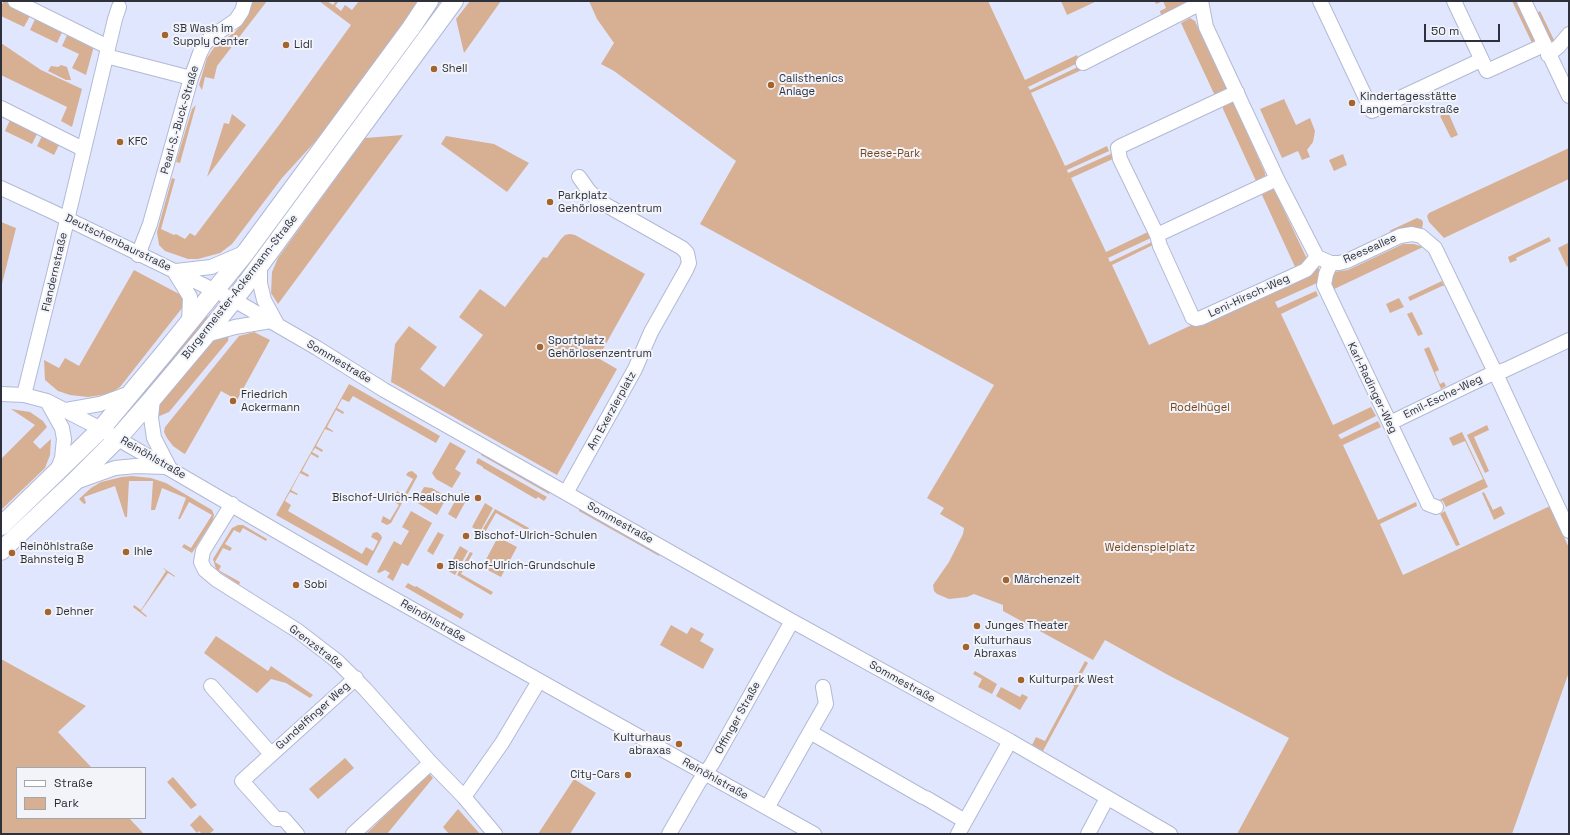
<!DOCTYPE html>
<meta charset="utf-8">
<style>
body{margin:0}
#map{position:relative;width:1570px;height:835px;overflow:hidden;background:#e0e6fd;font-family:"Space Grotesk",sans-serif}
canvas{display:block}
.frame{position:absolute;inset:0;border:2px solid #2e313c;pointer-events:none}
.legend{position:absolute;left:16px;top:767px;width:130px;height:52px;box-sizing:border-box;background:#f2f4fa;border:1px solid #a4a6ae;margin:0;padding:5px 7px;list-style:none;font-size:12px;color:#2e313c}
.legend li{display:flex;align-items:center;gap:8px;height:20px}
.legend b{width:20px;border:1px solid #a4a6ae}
.scale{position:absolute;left:1424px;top:24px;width:76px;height:18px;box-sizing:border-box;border:2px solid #2e313c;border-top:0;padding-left:5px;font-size:12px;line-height:14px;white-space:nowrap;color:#2e313c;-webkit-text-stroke:3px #f2f4fa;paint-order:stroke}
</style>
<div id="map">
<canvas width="1570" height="835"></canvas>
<div class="frame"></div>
<ul class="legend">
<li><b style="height:5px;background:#fff"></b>Straße</li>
<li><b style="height:11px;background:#d7b093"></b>Park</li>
</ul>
<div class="scale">50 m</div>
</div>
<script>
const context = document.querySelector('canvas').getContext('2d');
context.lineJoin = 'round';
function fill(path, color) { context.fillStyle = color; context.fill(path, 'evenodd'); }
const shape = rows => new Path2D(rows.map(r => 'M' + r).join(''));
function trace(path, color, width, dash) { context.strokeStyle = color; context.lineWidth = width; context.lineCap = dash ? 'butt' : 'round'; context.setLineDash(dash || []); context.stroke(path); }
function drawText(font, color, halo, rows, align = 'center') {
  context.font = font + ' "Space Grotesk",sans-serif'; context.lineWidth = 4; context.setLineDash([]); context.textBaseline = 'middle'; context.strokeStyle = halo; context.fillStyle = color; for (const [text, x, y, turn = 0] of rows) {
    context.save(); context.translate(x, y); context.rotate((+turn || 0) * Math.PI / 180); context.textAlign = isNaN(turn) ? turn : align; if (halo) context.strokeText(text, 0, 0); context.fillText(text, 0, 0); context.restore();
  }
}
const green = shape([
 [4,1,31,14,24,27,1,16,1,6],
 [253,1,267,1,217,66,214,79,205,77,202,90,199,85,207,58,215,46,235,32,244,22,250,10],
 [319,1,327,1,333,5,336,1,339,1,335,6,341,11,345,5,352,10,359,1,419,1,323,133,282,178,232,244,220,253,198,259,188,259,165,251,159,245,157,232,172,178,175,179,161,229,174,235,176,234,185,239,190,233,195,236,279,125,351,25],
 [437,1,441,1,429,17,415,43,241,278,239,276,312,178],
 [470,1,501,1,464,53,456,19],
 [589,1,988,1,1025,80,1077,55,1080,62,1028,87,1030,90,1082,65,1084,69,1031,93,1065,166,1107,146,1109,151,1067,170,1068,173,1113,153,1115,158,1071,178,1106,252,1150,231,1153,237,1108,258,1110,262,1152,242,1153,245,1112,265,1149,345,1318,266,1320,271,1317,283,1275,302,1278,308,1316,291,1318,296,1281,314,1333,425,1371,407,1376,416,1338,435,1341,439,1378,421,1381,427,1343,445,1378,520,1416,502,1417,506,1380,524,1403,575,1550,506,1569,548,1569,672,1512,834,1237,834,1289,738,1168,675,1105,640,1093,660,1003,611,1003,605,974,594,967,597,949,599,937,594,934,591,933,585,949,562,963,534,964,528,940,514,944,508,927,498,994,385,700,224,736,161,614,71,601,64,614,43,597,19],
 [1061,1,1097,1,1067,15],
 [1157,1,1183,1,1186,3,1161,15,1160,11,1166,8,1163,1,1156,4,1155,2],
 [1512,1,1517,1,1537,44,1533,45],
 [1540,11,1555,42,1550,40,1537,13],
 [36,17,63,30,57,43,30,30],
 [1190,18,1195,21,1226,87,1226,90,1216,98,1181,23],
 [68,33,94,46,86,75,72,68,79,54,62,46],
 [1,43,41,70,82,89,72,127,61,121,67,107,1,75],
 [61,65,67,67,71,80,66,80,48,71,51,66,58,67],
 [1284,99,1296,125,1310,118,1315,131,1313,142,1307,150,1310,157,1302,160,1298,151,1282,158,1260,109],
 [1231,102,1234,103,1265,173,1265,176,1256,181,1223,109,1223,105],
 [196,105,180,163,176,162,192,109],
 [1448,112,1458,135,1451,138,1440,116],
 [232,114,246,125,207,177,224,123,229,124],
 [10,120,37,134,32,144,5,131],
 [403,135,278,304,271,293,272,272,278,258,365,138],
 [42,136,59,145,54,155,37,146],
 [446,136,494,144,529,163,507,192,441,144],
 [1569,148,1569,179,1444,238,1429,222,1427,216,1429,213],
 [1343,154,1347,165,1334,171,1329,160],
 [1271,188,1274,189,1307,259,1307,262,1296,269,1262,195],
 [1417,218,1422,220,1423,223,1422,229,1411,227,1394,233,1389,231],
 [1,222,16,228,1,288],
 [570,234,575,235,645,274,598,358,617,369,557,475,391,382,395,344,409,326,437,347,420,369,444,387,483,335,459,317,480,289,505,307,543,257,547,258,561,239,565,235],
 [1549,237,1551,241,1516,258,1517,260,1510,263,1508,257],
 [1568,243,1569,246,1569,265,1567,267,1558,248],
 [1403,244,1414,244,1423,247,1330,291,1333,272,1348,270],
 [134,270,181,295,186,303,120,387,109,394,88,397,70,395,58,391,45,380,44,360,59,368,65,358,79,366],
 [1442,281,1444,286,1442,286,1410,301,1408,297],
 [1399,298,1404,307,1390,313,1386,304],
 [1412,312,1423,334,1418,336,1407,314],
 [206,315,208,317,183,350,125,417,123,415,167,365],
 [229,332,228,341,169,412,155,418,156,408,211,341],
 [254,332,270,340,237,400,221,391,185,454,183,453,173,446,167,438,164,432,165,427,239,336],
 [1429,347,1439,370,1435,372,1440,384,1444,382,1446,386,1441,389,1424,349],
 [349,384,440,436,436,443,353,396,349,402,342,399,337,408,344,412,343,414,336,410,327,427,333,431,333,432,325,429,316,446,323,450,322,452,315,448,312,452,319,456,318,458,311,454,302,471,309,475,308,477,300,473,291,490,298,494,297,495,290,492,285,501,291,505,288,511,362,554,366,547,373,551,378,541,371,537,373,533,377,532,381,535,382,538,367,566,276,515],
 [11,409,30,412,43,421,47,427,33,442,40,449,51,439,50,455,45,468,1,510,1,459,35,425],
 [1487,425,1489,430,1474,437,1489,471,1485,473,1467,435],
 [1462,432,1488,487,1446,507,1443,501,1439,500,1483,479,1465,441,1453,446,1449,438],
 [450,442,466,451,455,469,461,473,452,488,436,479,432,473],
 [484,449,550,491,549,494,481,455],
 [478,458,547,497,544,501,538,497,536,499,483,468,483,467,476,463],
 [412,471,417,475,417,477,405,499,396,494,397,491,404,495,413,479,406,475,408,472],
 [132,476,151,478,166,483,212,510,214,515,213,520,192,553,182,547,184,544,191,548,212,515,189,502,180,519,178,519,186,498,162,488,155,510,151,510,153,481,129,481,127,517,125,517,115,486,84,497,86,503,84,504,79,499,91,488,101,482,122,477],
 [424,487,432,488,447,497,437,515,416,502],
 [461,490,468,494,466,496,468,497,456,519,448,514],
 [1484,492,1493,510,1501,506,1505,514,1494,520,1482,493],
 [393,498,402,503,391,523,387,525,381,522,383,516,390,520,399,505,392,500],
 [485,503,493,508,480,532,472,527],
 [579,507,660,553,659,556,579,511],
 [495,509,529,528,528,531,496,513,484,534,481,532],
 [411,511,432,523,408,566,402,563,393,581,387,577,390,573,385,570,379,573,377,572,394,541,401,545,409,531,402,527],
 [1445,511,1460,545,1456,546,1440,514],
 [238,525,243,525,267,539,266,541,243,528,240,533,234,530,225,544,232,548,230,551,223,548,215,562,221,566,219,570,222,572,240,582,239,585,216,569,213,559,232,528],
 [438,532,444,535,433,555,427,551],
 [498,537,517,547,501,577,482,567],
 [460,546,468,551,455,575,447,570],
 [470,552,473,553,461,574,493,592,491,595,457,575],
 [162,567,175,576,175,577,168,573,141,611,147,616,146,617,133,607,134,605,141,610,166,571],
 [408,583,415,587,416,586,464,614,461,619,405,587],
 [671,625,687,634,691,627,704,634,700,641,714,649,703,669,660,645],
 [216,636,268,671,271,666,313,695,310,698,286,683,271,679,257,693,204,653],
 [1,659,86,706,58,732,92,768,17,768,17,818,129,818,144,834,1,834],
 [1085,661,1088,663,1079,679,1081,681,1043,751,1032,745,1036,737,1045,741,1074,687,1073,683],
 [975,671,997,684,992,694,978,687,982,679,973,674],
 [1001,687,1020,697,1022,694,1028,697,1020,710,996,696],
 [345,758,354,768,318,799,309,789],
 [429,773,433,778,387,834,366,834],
 [173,777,197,805,191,809,167,782],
 [574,779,596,793,570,834,538,834],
 [458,809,480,834,449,834,443,827],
 [200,815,214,830,209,834,202,834,199,831,197,833,190,825]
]);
const minor = shape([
 [15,1,108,47],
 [1201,1,1206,27,1277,179,1317,257,1331,263,1339,263,1347,261,1400,236,1412,234,1421,236,1435,248,1496,374,1569,531],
 [1320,1,1372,111,1481,60],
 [1454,1,1487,71,1544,45],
 [1524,1,1569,96],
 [1548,55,1559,46,1569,34],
 [106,56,191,78],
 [1083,63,1201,3],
 [1237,92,1121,146,1118,148,1120,159,1157,235,1277,179],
 [1,108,83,149],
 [1,188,53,212,234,300,317,348,384,390,792,621,1010,741,1170,834],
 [1157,235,1160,246,1191,314,1192,317,1196,319,1201,318,1306,270,1317,257],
 [138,255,150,224,191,78,200,53,204,45,210,38,236,20,242,11,245,1],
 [1331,263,1326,274,1324,285,1427,501,1428,504,1436,507],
 [260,265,260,283,264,300,277,324],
 [174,271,190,297,189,323],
 [176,271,211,267,246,252],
 [206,335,235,327,271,321],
 [1,394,24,395,47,401,101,429,364,582,579,703,814,834],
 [24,395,57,262,115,19,119,7],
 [153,398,151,418,154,438,169,467],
 [47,401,62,428,64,439,62,458,57,471],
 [66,410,100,404,130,393],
 [1390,423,1489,375,1505,370,1569,340],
 [76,482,115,468,136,466,166,467],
 [566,493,635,369,651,332,686,270,689,263,687,253,682,248,599,201,589,191,579,177],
 [232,504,203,551,201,562,205,570,217,580,298,631,337,661,365,689,430,762,464,797,495,834],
 [211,686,271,754],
 [823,687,826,704,810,732,923,797],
 [464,797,502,743,539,681],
 [926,798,965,821],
 [767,808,810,732],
 [297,834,284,819,276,819,242,781,356,678],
 [353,834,425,768,430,762],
 [669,834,699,782,712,764,792,621],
 [958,834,1010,741],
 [1088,834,1107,798]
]);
const major = shape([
 [1,526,101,429,166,351,246,252,411,28,429,1],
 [1,551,73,483,118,438,153,398,206,335,243,288,454,1]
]);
const markers = [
 [165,35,4,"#a4642d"],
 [286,45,4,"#a4642d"],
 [434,69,4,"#a4642d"],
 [771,85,4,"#a4642d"],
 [1352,103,4,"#a4642d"],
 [120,142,4,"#a4642d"],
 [550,202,4,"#a4642d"],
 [540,347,4,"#a4642d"],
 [233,401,4,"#a4642d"],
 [478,498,4,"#a4642d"],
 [466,536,4,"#a4642d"],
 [126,552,4,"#a4642d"],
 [12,553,4,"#a4642d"],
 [440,566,4,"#a4642d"],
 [1006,580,4,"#a4642d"],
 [296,585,4,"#a4642d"],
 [48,612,4,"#a4642d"],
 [977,626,4,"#a4642d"],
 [966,647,4,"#a4642d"],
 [1021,680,4,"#a4642d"],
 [679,744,4,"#a4642d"],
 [628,775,4,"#a4642d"]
];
const poiNames = [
 ["SB Wash im",173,29],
 ["Supply Center",173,42],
 ["Lidl",294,45],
 ["Shell",442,69],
 ["Calisthenics",779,79],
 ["Anlage",779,92],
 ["Kindertagesstätte",1360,97],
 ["Langemarckstraße",1360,110],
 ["KFC",128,142],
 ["Parkplatz",558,196],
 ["Gehörlosenzentrum",558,209],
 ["Sportplatz",548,341],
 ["Gehörlosenzentrum",548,354],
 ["Friedrich",241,395],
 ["Ackermann",241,408],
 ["Bischof-Ulrich-Realschule",470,498,"right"],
 ["Bischof-Ulrich-Schulen",474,536],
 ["Reinöhlstraße",20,547],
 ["Bahnsteig B",20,560],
 ["Ihle",134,552],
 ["Bischof-Ulrich-Grundschule",448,566],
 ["Märchenzelt",1014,580],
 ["Sobi",304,585],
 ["Dehner",56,612],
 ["Junges Theater",985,626],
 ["Kulturhaus",974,641],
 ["Abraxas",974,654],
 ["Kulturpark West",1029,680],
 ["Kulturhaus",671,738,"right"],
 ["abraxas",671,751,"right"],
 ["City-Cars",620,775,"right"]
];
const streetNames = [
 ["Pearl-S.-Buck-Straße",180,120,-74],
 ["Deutschenbaurstraße",118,243,26],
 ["Reeseallee",1370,249,-24],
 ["Flandernstraße",55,272,-77],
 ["Bürgermeister-Ackermann-Straße",240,287,-52],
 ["Leni-Hirsch-Weg",1249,296,-25],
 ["Sommestraße",339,362,31],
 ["Karl-Radinger-Weg",1372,388,64],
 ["Emil-Esche-Weg",1443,397,-26],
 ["Am Exerzierplatz",612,411,-61],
 ["Reinöhlstraße",153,458,30],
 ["Sommestraße",620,523,29],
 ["Reinöhlstraße",433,621,30],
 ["Grenzstraße",316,647,37],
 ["Sommestraße",902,682,29],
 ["Gundelfinger Weg",313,716,-42],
 ["Offinger Straße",738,718,-61],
 ["Reinöhlstraße",715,779,29]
];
const parkNames = [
 ["Reese-Park",890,154],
 ["Rodelhügel",1200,408],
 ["Weidenspielplatz",1150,548]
];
fill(green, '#d7b093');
trace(minor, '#b2b9d5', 16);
trace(major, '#b2b9d5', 20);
trace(minor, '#fff', 14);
trace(major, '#fff', 18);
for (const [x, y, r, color] of markers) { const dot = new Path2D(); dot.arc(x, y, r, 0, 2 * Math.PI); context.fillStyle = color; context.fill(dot); trace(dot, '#f2f4fa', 1.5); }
drawText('11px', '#2e313c', '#f2f4fa', poiNames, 'left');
drawText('11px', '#2e313c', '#f2f4fa', streetNames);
drawText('11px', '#784518', '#f2f4fa', parkNames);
</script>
